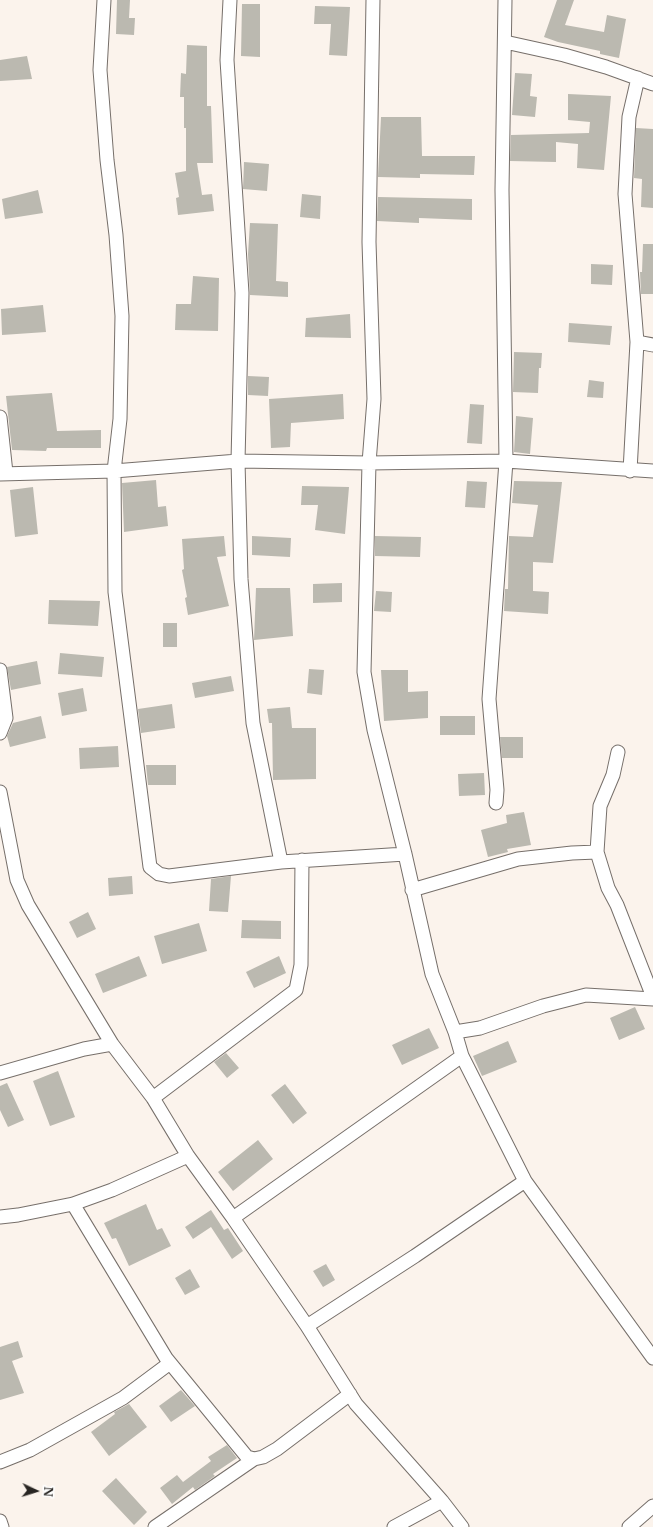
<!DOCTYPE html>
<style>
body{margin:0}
#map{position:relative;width:653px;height:1527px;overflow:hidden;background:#fbf3ec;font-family:"Libre Baskerville",serif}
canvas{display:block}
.north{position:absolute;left:16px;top:1471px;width:40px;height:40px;-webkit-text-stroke:3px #fff;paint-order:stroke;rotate:94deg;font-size:11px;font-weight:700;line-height:16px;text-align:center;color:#282522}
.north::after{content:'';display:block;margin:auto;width:14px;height:18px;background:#282522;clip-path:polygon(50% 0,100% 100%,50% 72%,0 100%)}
</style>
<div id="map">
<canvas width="653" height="1527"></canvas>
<div class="north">N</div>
</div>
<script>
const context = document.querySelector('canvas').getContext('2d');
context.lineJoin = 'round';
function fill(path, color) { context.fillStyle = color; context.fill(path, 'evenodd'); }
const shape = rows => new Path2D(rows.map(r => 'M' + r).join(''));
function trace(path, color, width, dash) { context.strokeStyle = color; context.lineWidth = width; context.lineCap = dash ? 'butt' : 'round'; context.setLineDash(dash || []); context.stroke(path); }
const building = shape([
 [117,0,130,0,129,18,135,18,134,35,116,34],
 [557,0,574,0,565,25,604,32,607,15,626,19,619,58,600,54,600,51,558,42,544,37],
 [242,4,260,4,260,57,241,56],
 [315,6,350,7,347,56,329,55,331,24,314,24],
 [187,45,207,46,207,106,211,106,213,163,197,163,202,195,212,194,214,211,178,215,176,198,179,197,175,173,186,171,186,128,184,128,184,97,180,97,181,73,186,74],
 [27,56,32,79,0,81,0,60],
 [515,73,532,74,530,96,537,97,535,117,512,115],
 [568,94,611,96,604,170,577,168,578,144,556,142,556,162,510,161,511,135,589,133,590,122,568,120],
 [381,117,421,117,422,156,475,156,474,175,420,174,420,178,378,177],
 [636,128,653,129,653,208,641,207,642,179,634,178],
 [244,162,269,164,267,191,243,189],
 [38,190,43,213,5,219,2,199],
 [302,194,321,196,320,219,300,217],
 [378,197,472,199,472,220,419,218,419,223,377,221],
 [250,223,278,224,276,281,288,282,288,297,250,295,248,254],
 [643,244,653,244,653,294,641,294,640,272,642,272],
 [591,264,613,265,612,285,591,284],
 [193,276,219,278,218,331,175,330,176,304,191,304],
 [43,305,46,332,2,335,1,309],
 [350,314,351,338,305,337,306,318],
 [569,323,612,326,610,345,568,342],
 [514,352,542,353,541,368,539,368,538,393,513,392],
 [248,376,269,377,268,396,248,395],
 [589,380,604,382,603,398,587,397],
 [52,393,57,431,101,430,101,448,47,448,46,451,12,450,6,396],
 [343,394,344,419,291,423,290,447,271,448,269,399],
 [470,404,484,405,482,444,467,443],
 [516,416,533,418,530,454,514,452],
 [156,480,158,507,166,506,168,526,124,532,122,483],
 [467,481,487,482,485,508,465,507],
 [514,481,562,482,553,563,533,562,533,591,549,592,548,614,504,611,505,589,508,589,509,536,533,537,538,505,512,503],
 [302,486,349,487,345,534,315,530,318,505,301,505],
 [33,487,38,534,15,537,10,490],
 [224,536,226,556,217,557,229,606,188,615,185,598,187,597,182,570,184,569,182,539],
 [252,536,291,538,290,557,252,555],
 [375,536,421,537,420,557,375,556],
 [342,583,342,602,313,603,313,584],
 [256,588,290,588,293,636,254,640],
 [376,591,392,592,391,612,374,611],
 [49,600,100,601,98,626,48,624],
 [163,623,177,623,177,647,163,647],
 [60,653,104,657,102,677,58,674],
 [37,661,41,684,11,690,7,667],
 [309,669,324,670,322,695,307,693],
 [381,670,408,670,408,692,428,691,428,718,384,721],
 [231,676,234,691,195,698,192,683],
 [83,688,87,711,62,716,58,693],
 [172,704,175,728,141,733,138,709],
 [290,707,292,728,316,728,316,779,273,780,272,723,269,723,267,709],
 [41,716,46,738,10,747,7,736,13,723],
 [440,716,475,716,475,735,440,735],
 [500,737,523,737,523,758,502,758],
 [118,746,119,767,80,769,79,748],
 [146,765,176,765,176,785,148,785],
 [484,773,485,795,459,796,458,774],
 [524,812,531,845,507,849,508,852,488,857,481,830,507,823,506,815],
 [132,876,133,894,109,896,108,878],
 [231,876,228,912,209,911,211,879],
 [88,912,96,929,77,938,69,922],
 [242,920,281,921,281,939,241,938],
 [199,923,207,951,162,964,154,936],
 [139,956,147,976,103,993,95,974],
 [279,956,286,973,254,988,246,972],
 [635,1007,645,1029,619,1040,610,1018],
 [429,1028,439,1048,402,1065,392,1045],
 [508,1041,517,1062,482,1076,473,1056],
 [226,1053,239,1068,227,1078,214,1062],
 [58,1071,75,1117,50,1126,33,1081],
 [7,1083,24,1120,8,1127,0,1110,0,1086],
 [285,1084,307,1113,293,1124,271,1095],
 [258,1140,273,1159,233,1191,218,1172],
 [146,1204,157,1230,162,1228,171,1246,129,1266,116,1238,112,1239,104,1223],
 [211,1210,224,1230,228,1228,243,1251,232,1259,211,1227,193,1239,185,1227],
 [326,1264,335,1280,323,1287,313,1271],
 [190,1269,200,1287,185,1295,175,1278],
 [18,1341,23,1357,12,1361,24,1393,0,1400,0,1347],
 [181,1390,195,1406,171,1422,159,1406],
 [129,1404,147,1427,109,1456,91,1432,115,1414,114,1412],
 [227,1445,237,1458,213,1474,215,1476,195,1490,193,1487,172,1504,160,1488,177,1475,183,1482,211,1461,208,1457],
 [116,1478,147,1512,134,1525,102,1491]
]);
const minor = shape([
 [104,0,100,70,107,160,116,235,122,316,120,419,114,471,115,592,150,867,159,874,169,876,281,862,405,854],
 [230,0,227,60,242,293,238,461,241,579,253,723,281,862],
 [373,0,369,242,374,399,369,463,364,672,374,730,405,854,432,974,455,1032,462,1056,525,1181,653,1358],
 [505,42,564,55,606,67,653,84],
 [637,342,653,345],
 [0,417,6,473],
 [630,471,637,342,625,194,629,117,638,78],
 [0,474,114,471,238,461,369,463,506,461,653,471],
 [0,670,6,718,0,733],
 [0,792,17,880,28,905,112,1044,153,1098,188,1156,233,1218,307,1326,356,1404,442,1501,462,1527],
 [496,803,497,790,489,699,506,461,502,190,505,0],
 [597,852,600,806,613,775,618,752],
 [412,890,518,859,572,853,597,852,608,888,617,905,653,997],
 [455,1032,480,1028,543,1006,586,995,653,999],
 [0,1073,84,1049,112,1044],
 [153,1098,296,990,301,965,302,860],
 [73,1204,166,1358,247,1457,254,1459,263,1457,277,1449,350,1394],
 [0,1217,18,1215,73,1204,112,1190,188,1156],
 [233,1218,462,1056],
 [307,1326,415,1256,525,1181],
 [0,1462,30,1450,123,1398,170,1363],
 [0,1521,2,1527],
 [155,1527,254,1459],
 [394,1527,442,1501],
 [629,1527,653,1506]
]);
fill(building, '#bbb9b0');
trace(minor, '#766f6a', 15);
trace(minor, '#fff', 13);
</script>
